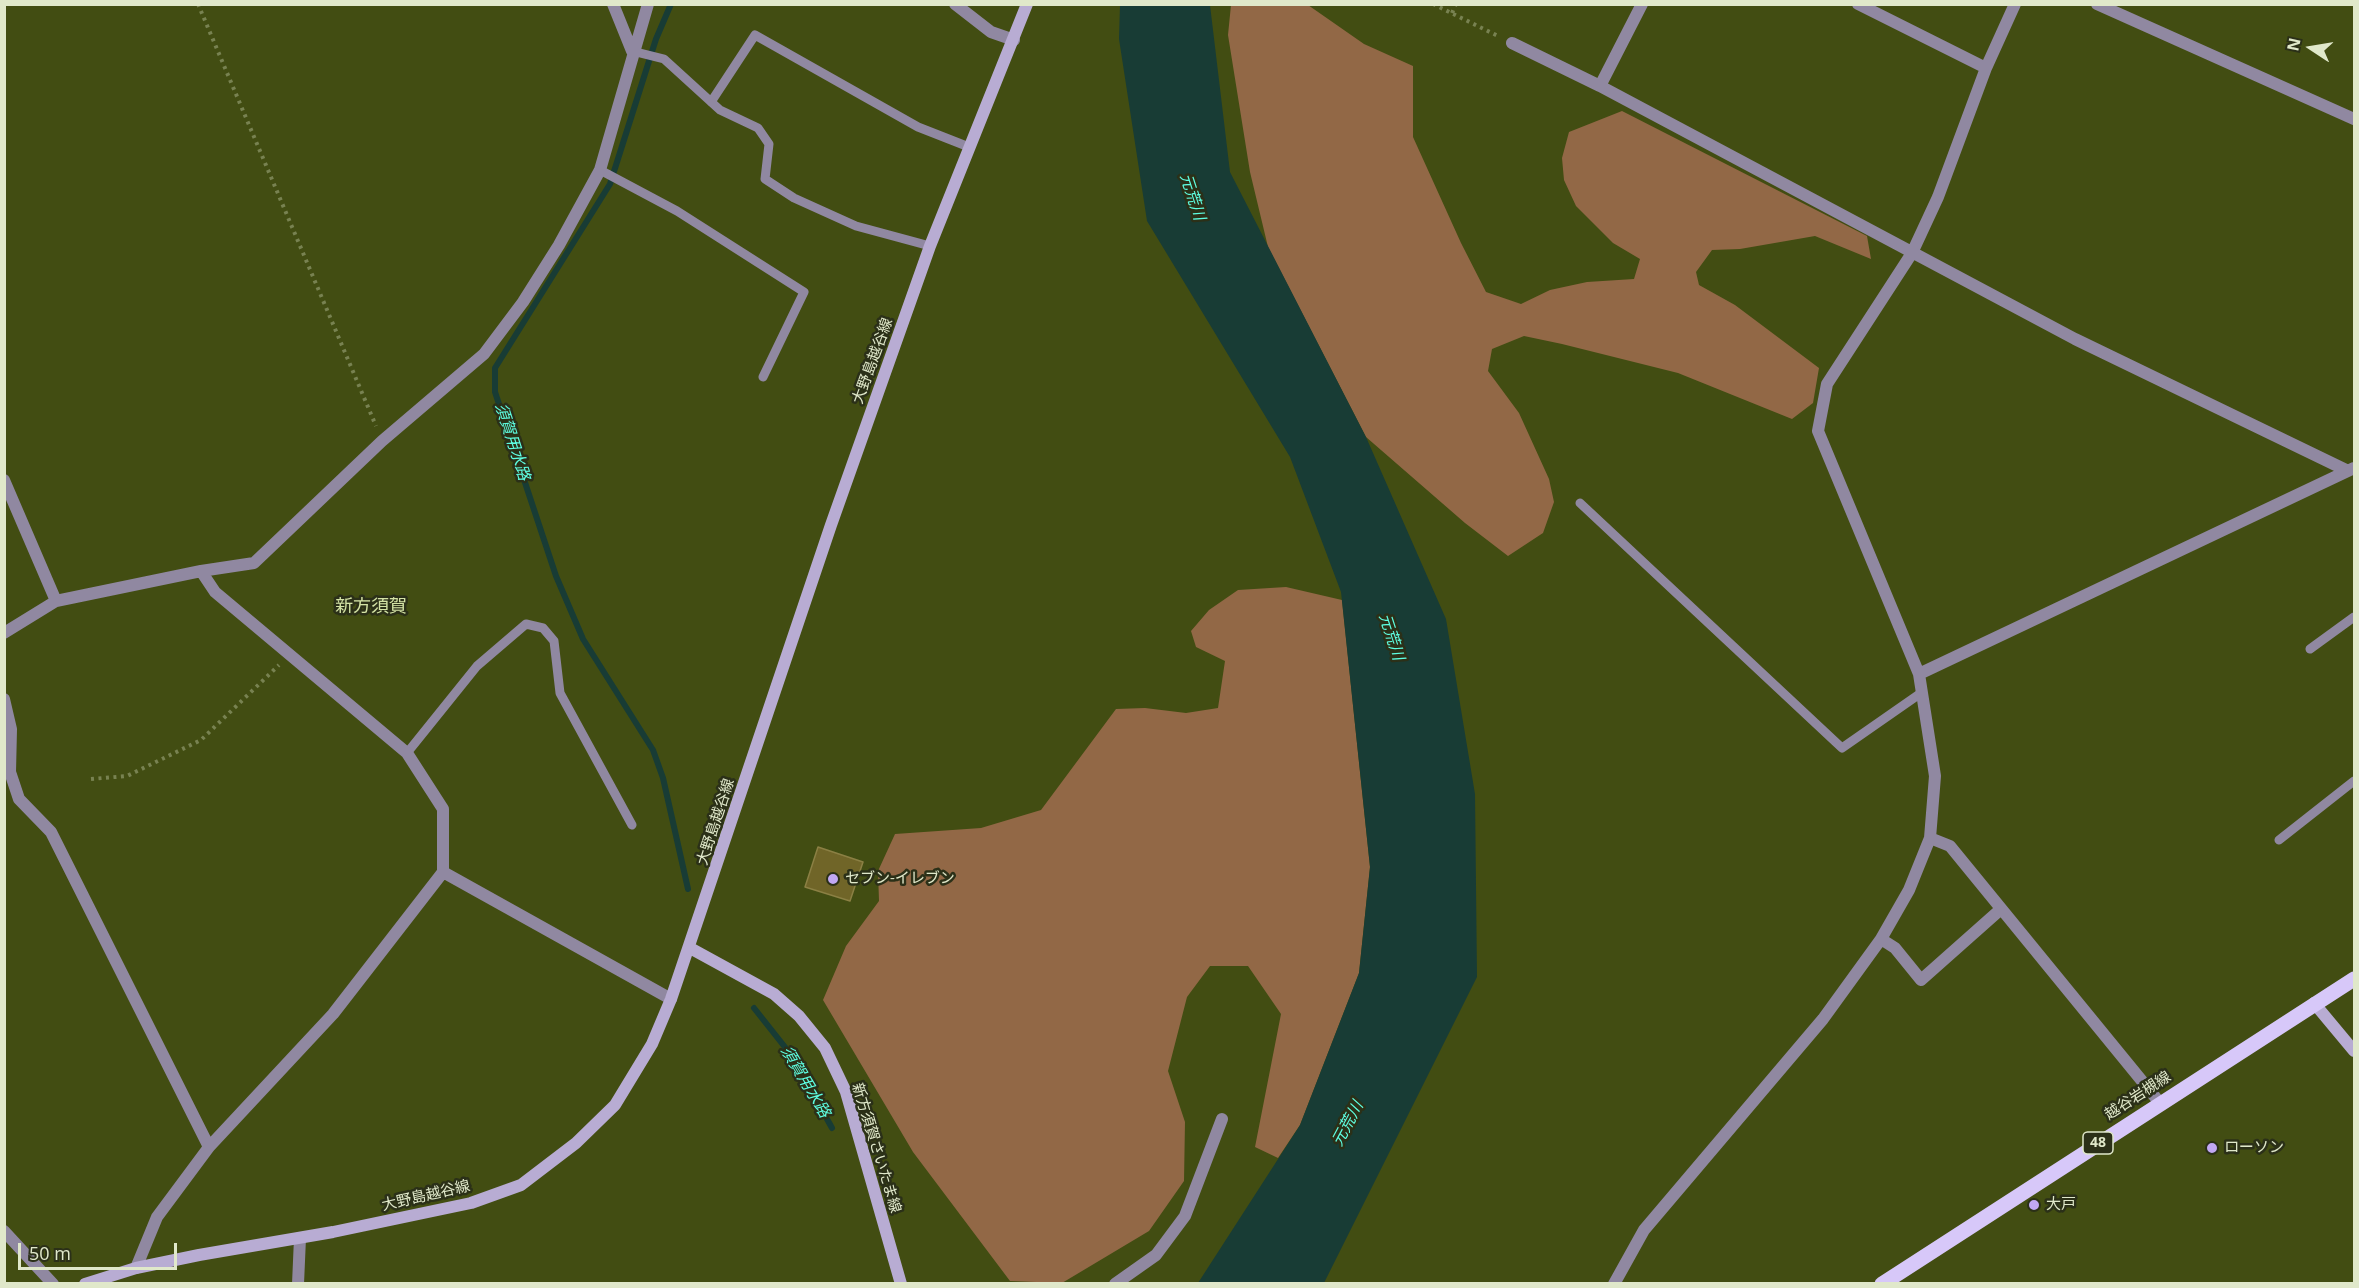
<!DOCTYPE html>
<meta charset="utf-8">
<style>
body{margin:0}
#map{position:relative;width:2359px;height:1288px;overflow:hidden;background:#424d12;font-family:"Open Sans",sans-serif}
canvas{display:block}
.frame{position:absolute;inset:0;border:6px solid #e0e8ca;pointer-events:none}
.north{position:absolute;left:2281px;top:18px;width:60px;height:60px;-webkit-text-stroke:4px #2b3018;paint-order:stroke;rotate:282deg;font-size:16px;font-weight:700;line-height:24px;text-align:center;color:#e0e8ca}
.north::after{content:'';display:block;margin:auto;width:21px;height:27px;background:#e0e8ca;clip-path:polygon(50% 0,100% 100%,50% 72%,0 100%)}
.scale{position:absolute;left:18px;top:1243px;width:159px;height:27px;box-sizing:border-box;border:3px solid #e0e8ca;border-top:0;padding-left:8px;font-size:18px;line-height:21px;white-space:nowrap;color:#e0e8ca;-webkit-text-stroke:4px #2b3018;paint-order:stroke}
</style>
<div id="map">
<canvas width="2359" height="1288"></canvas>
<div class="frame"></div>
<div class="north">N</div>
<div class="scale">50 m</div>
</div>
<script>
const context = document.querySelector('canvas').getContext('2d');
context.lineJoin = 'round';
function fill(path, color) { context.fillStyle = color; context.fill(path, 'evenodd'); }
const shape = rows => new Path2D(rows.map(r => 'M' + r).join(''));
function trace(path, color, width, dash) { context.strokeStyle = color; context.lineWidth = width; context.lineCap = dash ? 'butt' : 'round'; context.setLineDash(dash || []); context.stroke(path); }
function drawText(font, color, halo, rows, align = 'center') {
  context.font = font + ' "Open Sans","Noto Sans JP",sans-serif'; context.lineWidth = 5; context.setLineDash([]); context.textBaseline = 'middle'; context.strokeStyle = halo; context.fillStyle = color; for (const [text, x, y, turn = 0] of rows) {
    context.save(); context.translate(x, y); context.rotate((+turn || 0) * Math.PI / 180); context.textAlign = isNaN(turn) ? turn : align; if (halo) context.strokeText(text, 0, 0); context.fillText(text, 0, 0); context.restore();
  }
}
const green = shape([
 [1231,5,1308,5,1364,44,1413,66,1413,137,1461,243,1486,292,1521,304,1550,290,1587,282,1634,279,1640,259,1613,243,1576,206,1564,180,1562,158,1569,132,1622,111,1867,236,1871,259,1815,236,1740,249,1712,250,1696,272,1699,285,1735,305,1819,368,1813,403,1792,419,1678,373,1562,344,1524,336,1492,349,1488,371,1519,413,1549,479,1554,502,1543,533,1508,556,1465,523,1366,437,1268,247,1250,172,1228,35],
 [1286,587,1342,600,1370,867,1359,973,1300,1125,1278,1158,1255,1147,1281,1014,1248,966,1210,966,1187,997,1168,1071,1185,1122,1184,1181,1149,1231,1062,1283,1010,1281,913,1152,823,1000,846,946,879,901,878,871,895,834,981,828,1041,810,1116,709,1145,708,1186,713,1218,708,1225,661,1196,647,1191,631,1209,610,1238,590]
]);
const water = shape([
 [1120,5,1210,5,1230,172,1366,437,1446,619,1475,794,1477,977,1324,1283,1198,1283,1300,1125,1359,973,1370,867,1341,592,1290,457,1147,221,1119,39]
]);
const stream = shape([
 [671,4,656,39,610,184,495,368,495,392,556,576,583,639,653,750,663,778,688,889],
 [754,1008,792,1056,832,1128]
]);
const building = shape([
 [818,847,863,862,850,901,805,887,818,847]
]);
const path = shape([
 [198,4,376,426],
 [1433,4,1500,37],
 [1452,13,1456,4],
 [91,779,127,776,201,740,279,665]
]);
const lane = shape([
 [632,51,664,59,720,110,758,128,769,144,765,179,794,198,856,226,930,246],
 [711,102,755,35,918,127,969,147],
 [600,170,677,211,804,292,763,377],
 [1580,503,1842,748,1921,693],
 [2310,649,2354,617],
 [407,753,477,666,526,624,543,628,554,641,560,693,632,825],
 [2279,840,2354,781]
]);
const street = shape([
 [613,4,632,51],
 [955,4,991,32,1014,40],
 [1858,4,1986,68],
 [2097,4,2354,119],
 [1512,43,1600,86,2075,339,2346,470],
 [1600,86,1642,4],
 [4,480,56,601,201,571,254,563,382,441,484,354,523,302,559,245,600,170,648,4],
 [4,633,56,601],
 [1919,674,2354,468],
 [4,699,11,729,10,772,19,799,51,832,209,1147],
 [1930,838,1950,846,2160,1103],
 [443,872,671,999],
 [1881,939,1895,948,1921,980,2001,909],
 [4,1231,53,1284],
 [136,1268,157,1217,209,1147,333,1014,443,872,443,809,407,753,215,592,201,571],
 [298,1284,300,1238],
 [1115,1284,1156,1255,1185,1216,1222,1119],
 [1614,1284,1644,1230,1823,1019,1881,939,1909,890,1930,838,1935,776,1919,674,1818,431,1827,384,1912,253,1938,197,1986,68,2015,4]
]);
const secondary = shape([
 [690,948,774,994,799,1016,825,1048,846,1092,901,1284],
 [2314,1003,2354,1051],
 [85,1284,136,1268,199,1255,333,1232,471,1203,521,1185,576,1143,615,1105,652,1044,671,999,831,525,930,246,1027,4]
]);
const primary = shape([
 [1882,1284,2354,979]
]);
const markers = [
 [833,879,6,"#c1a8f3"],
 [2212,1148,6,"#c1a8f3"],
 [2034,1205,6,"#c1a8f3"]
];
const shields = [
 [2098,1143,30]
];
const shieldNames = [
 ["48",2098,1143]
];
const streetNames = [
 ["大野島越谷線",873,361,-70],
 ["大野島越谷線",716,822,-72],
 ["越谷岩槻線",2138,1096,-33],
 ["新方須賀さいたま線",876,1148,73],
 ["大野島越谷線",426,1196,-13]
];
const poiNames = [
 ["セブン-イレブン",845,879],
 ["ローソン",2224,1148],
 ["大戸",2046,1205]
];
const waterNames = [
 ["元荒川",1192,197,72],
 ["須賀用水路",512,442,72],
 ["元荒川",1391,637,72],
 ["須賀用水路",805,1082,59],
 ["元荒川",1348,1124,-62]
];
const quarterNames = [
 ["新方須賀",371,607]
];
fill(green, '#926846');
fill(water, '#183c35');
trace(stream, '#183c35', 6);
fill(building, '#706528');
trace(building, '#8b8044', 1.5);
trace(path, '#788251', 4, [3, 4.5]);
trace(lane, '#9088a1', 9);
trace(street, '#9088a1', 12);
trace(secondary, '#b8acd3', 12);
trace(primary, '#d7c8f9', 15);
for (const [x, y, r, color] of markers) { const dot = new Path2D(); dot.arc(x, y, r, 0, 2 * Math.PI); context.fillStyle = color; context.fill(dot); trace(dot, '#2b3018', 2); }
for (const [x, y, w] of shields) { const box = new Path2D(); box.roundRect(x - w / 2, y - 11, w, 22, 4.5); context.fillStyle = '#2b3018'; context.fill(box); trace(box, '#e0e8ca', 1.5); }
drawText('bold 14px', '#e0e8ca', null, shieldNames);
drawText('15px', '#e0e8ca', '#2b3018', streetNames);
drawText('15px', '#e0e8ca', '#2b3018', poiNames, 'left');
drawText('italic 16px', '#5efde1', '#2b3018', waterNames);
drawText('18px', '#d4e3a5', '#2b3018', quarterNames);
</script>
